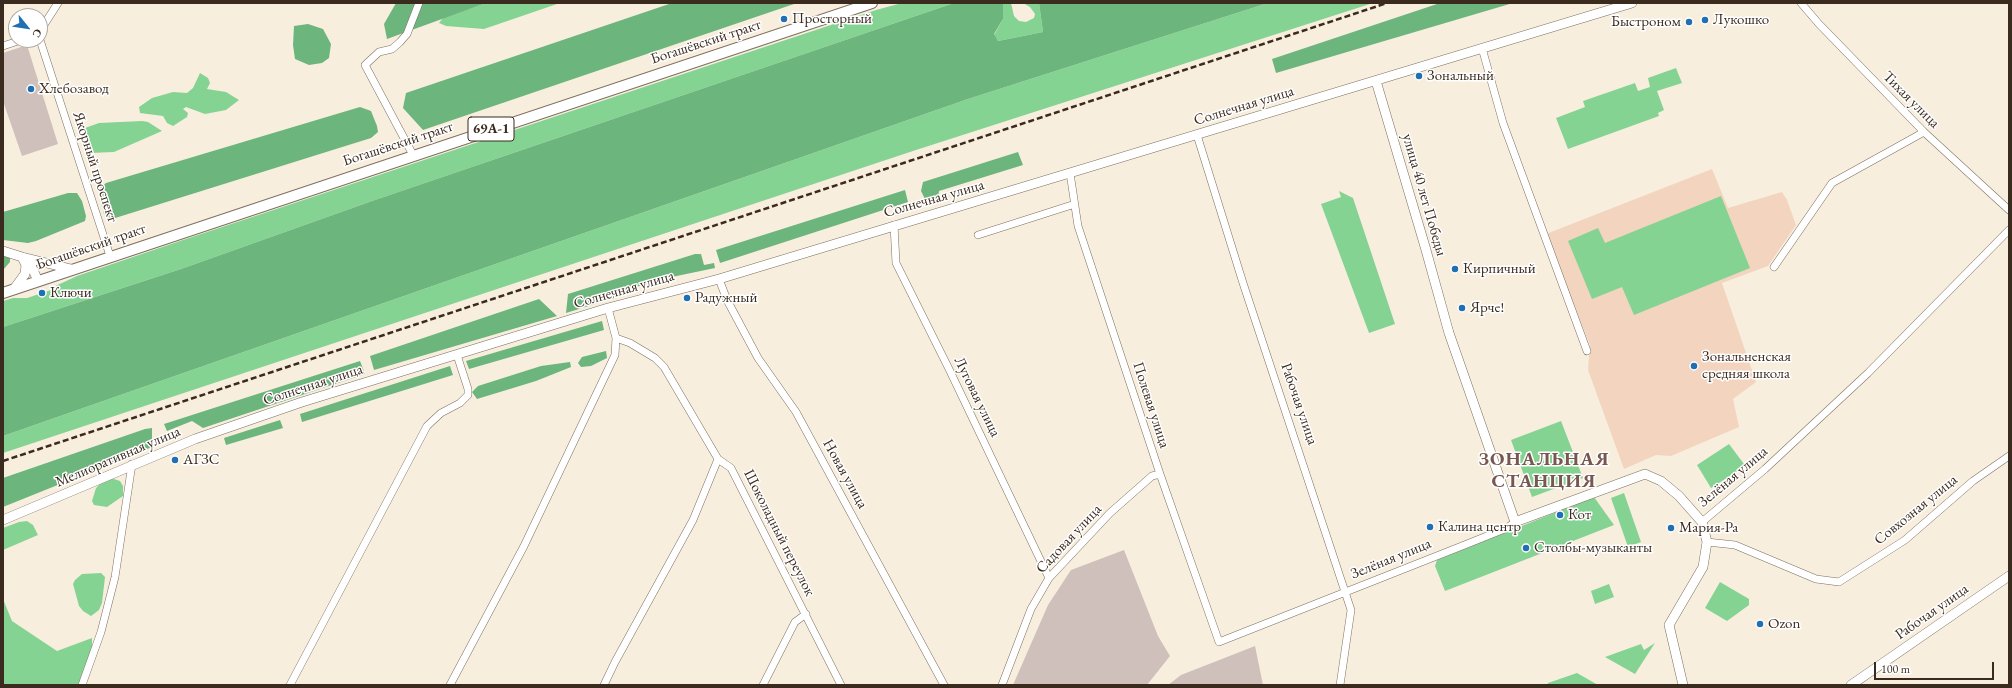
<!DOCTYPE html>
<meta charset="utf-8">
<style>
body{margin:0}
#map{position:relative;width:2012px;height:688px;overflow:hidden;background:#f8eede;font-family:"EB Garamond",serif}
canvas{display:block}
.frame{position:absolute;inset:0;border:4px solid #3b2a1e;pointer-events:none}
.north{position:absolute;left:8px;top:8px;width:40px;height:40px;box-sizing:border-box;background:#fff;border:1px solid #b1aaa5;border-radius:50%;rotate:120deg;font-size:11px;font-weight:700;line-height:16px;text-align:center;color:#3b2a1e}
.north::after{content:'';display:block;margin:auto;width:14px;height:18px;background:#1f6fb2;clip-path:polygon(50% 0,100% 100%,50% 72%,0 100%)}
.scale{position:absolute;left:1874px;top:662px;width:120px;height:18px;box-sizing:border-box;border:2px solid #3b2a1e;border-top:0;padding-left:5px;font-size:12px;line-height:14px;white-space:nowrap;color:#3b2a1e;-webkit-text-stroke:3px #fff;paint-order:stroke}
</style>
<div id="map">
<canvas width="2012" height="688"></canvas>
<div class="frame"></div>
<div class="north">С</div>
<div class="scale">100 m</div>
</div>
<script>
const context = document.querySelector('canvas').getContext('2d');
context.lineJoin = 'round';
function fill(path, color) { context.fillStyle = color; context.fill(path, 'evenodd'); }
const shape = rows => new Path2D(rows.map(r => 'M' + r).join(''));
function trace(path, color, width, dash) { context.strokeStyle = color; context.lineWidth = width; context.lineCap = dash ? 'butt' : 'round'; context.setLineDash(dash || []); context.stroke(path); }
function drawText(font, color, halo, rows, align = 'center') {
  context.font = font + ' "EB Garamond",serif'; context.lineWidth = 3; context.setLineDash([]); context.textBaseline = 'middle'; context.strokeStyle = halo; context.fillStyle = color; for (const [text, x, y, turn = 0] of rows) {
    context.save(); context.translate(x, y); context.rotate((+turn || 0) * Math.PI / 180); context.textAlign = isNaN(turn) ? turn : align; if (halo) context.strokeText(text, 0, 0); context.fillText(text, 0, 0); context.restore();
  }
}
const built = shape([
 [1712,169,1728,208,1782,192,1787,200,1796,225,1768,266,1722,283,1756,382,1733,399,1739,427,1671,456,1656,455,1624,469,1588,370,1590,345,1546,234]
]);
const industrial = shape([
 [27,45,58,144,22,156,3,101,3,53],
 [1124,550,1158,636,1170,656,1147,685,1013,685,1048,605,1071,570],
 [1255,646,1263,685,1168,685,1181,675]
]);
const green = shape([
 [486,3,560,3,484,29,446,26,439,23,443,18],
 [902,3,954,3,372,201,181,269,3,327,3,301,13,298,27,298,51,290,51,288,77,276,183,240,876,10],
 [1003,3,1011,3,1014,16,1019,21,1026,22,1034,18,1035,14,1030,7,1023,3,1039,3,1043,32,998,41,994,35,1003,19],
 [1268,3,1373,3,916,150,3,453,3,436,968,99],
 [1676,68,1682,83,1657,91,1664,110,1658,113,1659,116,1568,149,1556,118,1585,107,1583,101,1635,83,1638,91,1650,87,1648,78],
 [200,73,208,78,210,83,207,89,226,92,239,100,226,110,205,114,186,107,183,109,188,113,187,117,173,126,167,123,163,116,140,113,139,107,152,98,173,92,187,93,193,88],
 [142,121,148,122,162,131,114,152,90,153,86,143,85,128,99,123],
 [1339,191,1353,198,1395,324,1369,333,1321,204,1341,197],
 [1721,196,1750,268,1634,315,1622,287,1592,299,1568,241,1598,228,1605,243],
 [1561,421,1583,478,1532,497,1511,440],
 [1729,444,1744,464,1744,467,1711,488,1697,465],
 [111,478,120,481,123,486,123,496,107,507,94,505,92,501,96,488,100,484],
 [1624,493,1641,542,1628,547,1611,498],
 [1594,497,1614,525,1445,591,1435,566,1437,560],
 [27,521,33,525,38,535,3,550,3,528,19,522],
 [101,573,105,577,102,603,99,610,91,616,83,611,79,606,73,584,75,580,82,574],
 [1720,582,1749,599,1749,605,1727,621,1705,608],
 [1609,584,1614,597,1595,604,1591,591],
 [3,599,12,621,57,651,92,638,92,647,79,685,3,685],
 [1655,643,1635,674,1605,657,1641,644,1644,650],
 [1577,673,1598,685,1547,685,1548,683]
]);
const forest = shape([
 [396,3,486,3,387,39,384,24],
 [672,3,797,3,423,130,403,108,406,93],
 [954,3,1003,3,1003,19,994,34,998,41,1043,32,1039,3,1268,3,968,99,3,436,3,327,181,269,372,201],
 [1440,3,1513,3,1276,73,1272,59],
 [308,24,323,29,331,44,329,58,322,63,309,65,295,59,293,45,294,26],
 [360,107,371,111,377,126,378,132,371,138,112,219,107,218,104,214,99,195,100,188,106,183],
 [1018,152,1023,165,939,191,938,198,927,203,921,191,923,182],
 [905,190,908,202,720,263,716,250],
 [68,193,77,193,82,201,86,216,85,221,36,241,28,243,3,240,3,212],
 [695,254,701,254,704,265,714,263,715,268,667,278,618,292,614,298,566,313,568,294],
 [3,255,10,257,10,262,3,270],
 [539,299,557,316,374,370,370,356],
 [602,321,604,330,469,369,466,361],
 [606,351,607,358,591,366,581,367,578,363,582,357],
 [360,361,365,374,203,428,192,421,167,431,164,424],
 [570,362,571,367,536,381,477,399,472,392,478,386,541,366],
 [450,366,453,375,302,422,300,414],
 [280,420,283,428,226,445,224,438],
 [152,428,152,447,3,507,3,478,145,429]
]);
const street = shape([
 [1801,3,1819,24,1924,132,2009,210],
 [40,31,58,3],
 [40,40,110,256],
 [3,46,21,40],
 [1482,48,1503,123,1587,351],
 [1197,135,1243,283,1351,610,1340,685],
 [413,155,365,65,379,52,392,49,400,42,407,34,419,3],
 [1070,173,1078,226,1160,474,1219,642,1462,546,1507,528,1515,522],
 [894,225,896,263,949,369,1049,578],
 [978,235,1075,204],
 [1774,267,1832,183,1924,132],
 [719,279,727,300,758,358,796,412,944,685],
 [616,338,630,343,655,358,664,367,718,459,731,468,841,685],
 [1702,522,1765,469,1868,373,2009,230],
 [1707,542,1735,545,1816,579,1839,582,1905,540,1973,481,2009,456],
 [82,685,101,632,115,577,132,464],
 [290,685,427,426,441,413,460,403,468,395,468,389,457,355],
 [450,685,524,546,615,355,616,338,608,308],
 [604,685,615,662,693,520,718,459],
 [763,685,795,622,806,614],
 [1002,685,1031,609,1049,578,1110,513,1152,476,1160,474]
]);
const secondary = shape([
 [1376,81,1426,250,1449,333,1515,522,1645,474,1661,481,1679,496,1702,522,1707,542,1703,567,1669,625,1683,685],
 [3,251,22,257,30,263,38,281],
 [22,257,71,269],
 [14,289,25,274,26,265,22,257],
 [3,520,195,439,302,402,608,308,719,279,1632,3],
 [1851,685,2009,576]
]);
const primary = shape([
 [3,293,872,3]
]);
const rail = shape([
 [3,461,1387,3]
]);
const markers = [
 [784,19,4,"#1f6fb2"],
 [1705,20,4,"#1f6fb2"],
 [1689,22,4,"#1f6fb2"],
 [1419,76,4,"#1f6fb2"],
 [31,89,4,"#1f6fb2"],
 [1455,269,4,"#1f6fb2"],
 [42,293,4,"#1f6fb2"],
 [687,298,4,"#1f6fb2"],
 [1462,308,4,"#1f6fb2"],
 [1694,366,4,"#1f6fb2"],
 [175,460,4,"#1f6fb2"],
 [1560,515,4,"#1f6fb2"],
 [1430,527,4,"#1f6fb2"],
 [1671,528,4,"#1f6fb2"],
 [1526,548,4,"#1f6fb2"],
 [1760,624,4,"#1f6fb2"]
];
const shields = [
 [491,129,46]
];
const shieldNames = [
 ["69А-1",491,129]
];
const poiNames = [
 ["Просторный",792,19],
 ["Лукошко",1713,20],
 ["Быстроном",1681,22,"right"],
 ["Зональный",1427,76],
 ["Хлебозавод",39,89],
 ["Кирпичный",1463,269],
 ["Ключи",50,293],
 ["Радужный",695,298],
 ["Ярче!",1470,308],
 ["Зональненская",1702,357],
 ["средняя школа",1702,374],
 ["АГЗС",183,460],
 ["Кот",1568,515],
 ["Калина центр",1438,527],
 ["Мария-Ра",1679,528],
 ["Столбы-музыканты",1534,548],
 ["Ozon",1768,624]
];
const streetNames = [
 ["Богашёвский тракт",706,42,-18],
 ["Тихая улица",1911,100,45],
 ["Солнечная улица",1244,106,-17],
 ["Богашёвский тракт",398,144,-18],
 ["Якорный проспект",95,167,72],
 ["улица 40 лет Победы",1424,195,74],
 ["Солнечная улица",934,199,-16],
 ["Богашёвский тракт",91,247,-19],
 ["Солнечная улица",624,290,-16],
 ["Солнечная улица",313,385,-18],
 ["Луговая улица",977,397,64],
 ["Рабочая улица",1299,404,71],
 ["Полевая улица",1151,405,72],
 ["Мелиоративная улица",118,457,-23],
 ["Новая улица",845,474,61],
 ["Зелёная улица",1733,477,-40],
 ["Совхозная улица",1916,510,-39],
 ["Шоколадный переулок",779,533,63],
 ["Садовая улица",1069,539,-47],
 ["Зелёная улица",1391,559,-22],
 ["Рабочая улица",1932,612,-35]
];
const districtNames = [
 ["ЗОНАЛЬНАЯ",1544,460],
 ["СТАНЦИЯ",1544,482]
];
fill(built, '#f3d4bf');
fill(industrial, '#cfc0bb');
fill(green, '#85d392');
fill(forest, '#6cb57c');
trace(street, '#7d6f61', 8);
trace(secondary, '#7d6f61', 10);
trace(primary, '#7d6f61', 12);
trace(street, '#fff', 7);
trace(secondary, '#fff', 9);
trace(primary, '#fff', 10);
trace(rail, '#3b2a1e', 2.5, [6, 3]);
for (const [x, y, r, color] of markers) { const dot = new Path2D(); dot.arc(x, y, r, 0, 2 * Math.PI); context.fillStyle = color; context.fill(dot); trace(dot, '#fff', 1.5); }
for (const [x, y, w] of shields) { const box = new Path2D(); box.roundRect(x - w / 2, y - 12, w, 24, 3); context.fillStyle = '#fff'; context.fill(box); trace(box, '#3b2a1e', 1); }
drawText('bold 14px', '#3b2a1e', null, shieldNames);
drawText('15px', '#3b2a1e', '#fff', poiNames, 'left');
drawText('15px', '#3b2a1e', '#fff', streetNames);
context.letterSpacing = '1px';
drawText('bold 19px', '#77574f', '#fff', districtNames);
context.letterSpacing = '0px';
</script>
